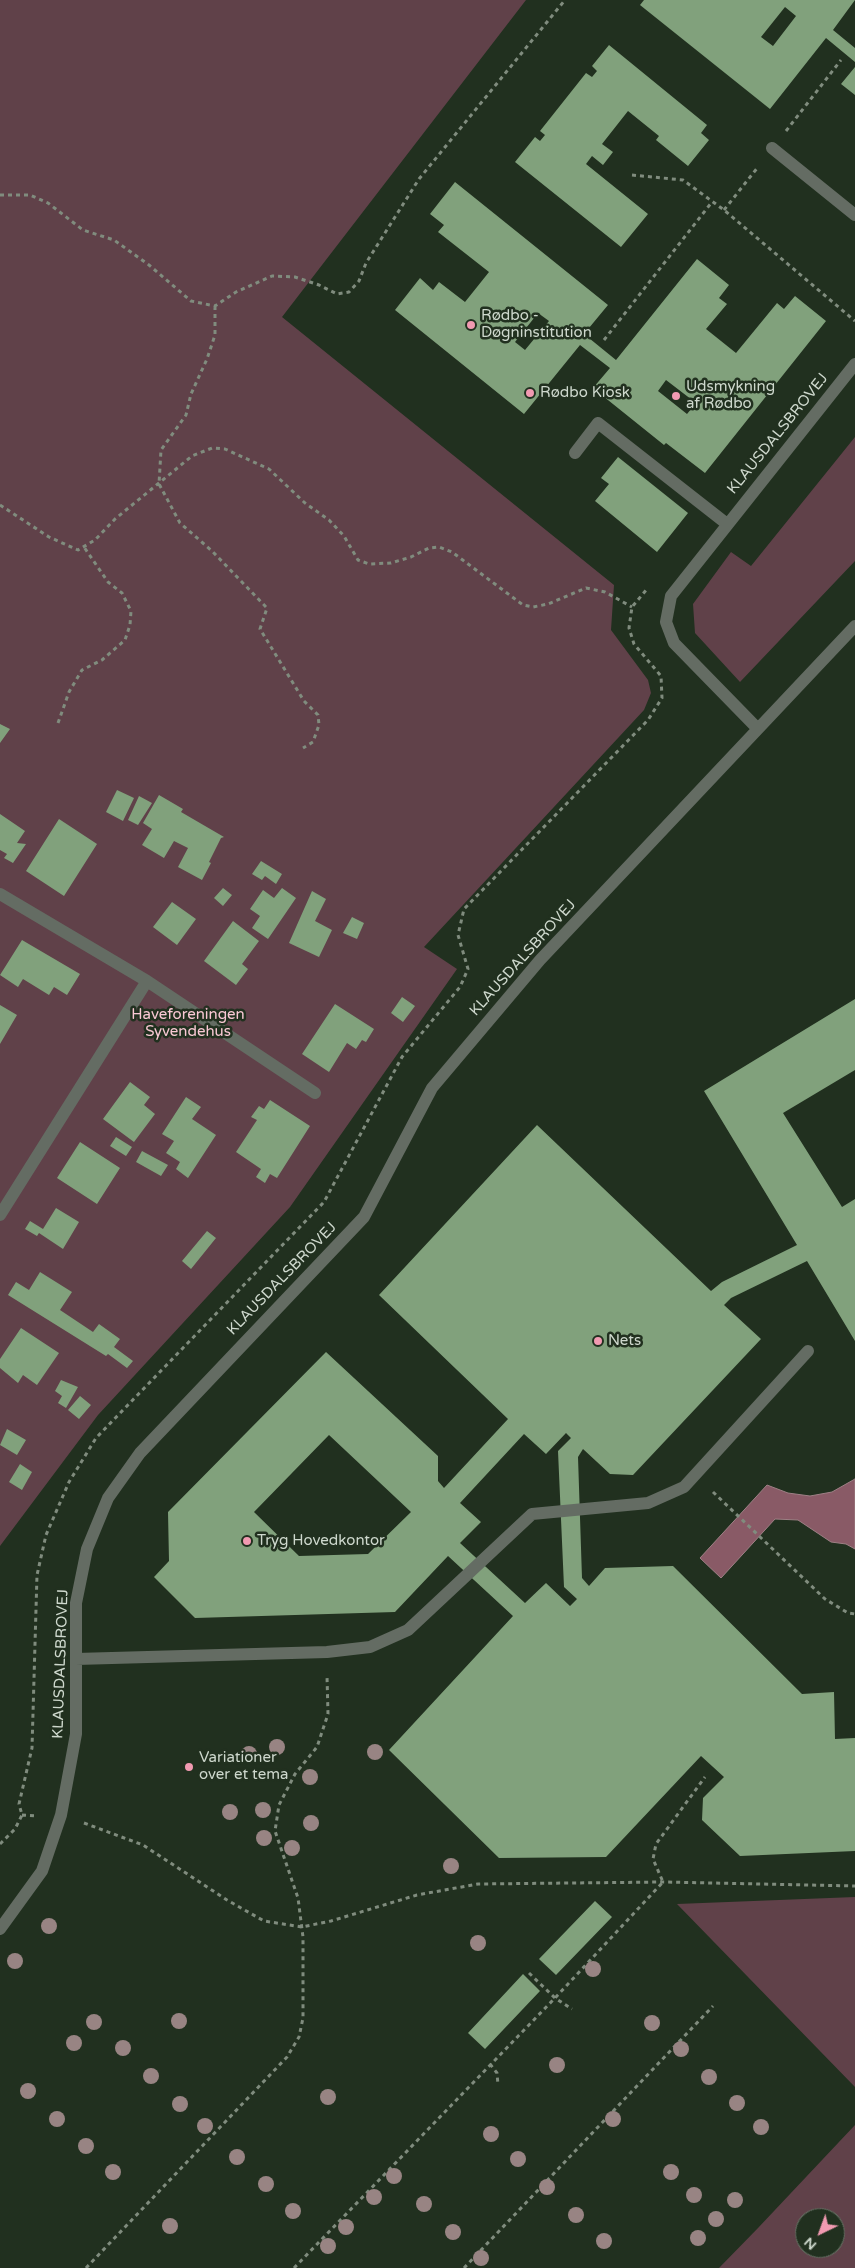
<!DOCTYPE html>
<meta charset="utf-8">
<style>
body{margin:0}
#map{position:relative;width:855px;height:2268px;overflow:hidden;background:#21301f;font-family:"Varela Round",sans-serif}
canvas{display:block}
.north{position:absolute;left:795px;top:2208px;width:50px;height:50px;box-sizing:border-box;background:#21301f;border:1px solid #667365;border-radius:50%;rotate:222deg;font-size:14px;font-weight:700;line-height:20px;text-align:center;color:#ced8cd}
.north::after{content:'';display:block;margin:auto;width:18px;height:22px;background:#f19ab1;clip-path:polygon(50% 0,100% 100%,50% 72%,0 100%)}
</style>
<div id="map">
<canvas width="855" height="2268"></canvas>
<div class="north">N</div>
</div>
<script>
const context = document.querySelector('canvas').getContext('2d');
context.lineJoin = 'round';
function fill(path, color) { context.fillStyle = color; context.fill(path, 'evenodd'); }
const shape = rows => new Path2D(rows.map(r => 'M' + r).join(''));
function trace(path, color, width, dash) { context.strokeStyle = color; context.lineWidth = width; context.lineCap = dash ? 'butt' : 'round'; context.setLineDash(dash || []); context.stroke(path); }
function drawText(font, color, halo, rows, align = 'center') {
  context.font = font + ' "Varela Round",sans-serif'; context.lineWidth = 5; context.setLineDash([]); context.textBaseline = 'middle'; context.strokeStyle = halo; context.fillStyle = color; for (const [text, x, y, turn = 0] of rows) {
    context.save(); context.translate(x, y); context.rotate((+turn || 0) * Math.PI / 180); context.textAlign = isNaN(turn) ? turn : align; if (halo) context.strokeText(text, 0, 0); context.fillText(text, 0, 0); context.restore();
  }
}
const green = shape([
 [0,0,526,0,282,317,614,585,611,630,648,680,651,693,644,710,424,947,457,969,290,1207,98,1415,0,1546],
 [855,437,855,561,740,682,695,633,693,604,731,552,751,566],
 [855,1897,855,2087,677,1904],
 [855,2125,855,2268,719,2268,758,2228],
 [805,2218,835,2218,835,2248,805,2248]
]);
const water = shape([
 [855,1479,855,1549,846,1544,831,1542,798,1520,775,1519,721,1578,700,1558,767,1485,788,1493,810,1496,832,1492,855,1479]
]);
const building = shape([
 [644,0,855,0,833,30,855,48,855,62,826,38,770,109,640,5],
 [785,7,796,16,773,46,761,37],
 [609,45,707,125,701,133,709,140,688,166,656,140,659,136,628,111,602,144,613,152,603,165,592,156,586,164,648,214,621,247,515,162,535,137,540,141,545,135,540,131,586,73,592,77,597,71,592,66],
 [855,67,855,95,841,84],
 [455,182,608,305,584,334,616,360,697,259,729,285,719,298,727,304,706,329,736,353,777,303,784,309,795,296,826,321,705,473,666,443,664,445,593,388,610,368,580,345,524,414,395,310,420,278,433,290,439,282,465,302,489,272,438,232,444,225,430,214],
 [538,313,549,321,525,350,515,342],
 [666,380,696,403,687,414,658,391],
 [618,457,688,513,657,552,595,501,609,484,601,478],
 [0,724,10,729,0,743],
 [117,790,134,798,123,821,106,812],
 [159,795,183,809,181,812,224,837,221,838,209,862,211,863,202,880,178,867,188,848,174,841,164,858,142,845,152,829,143,823],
 [139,796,152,803,138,825,128,820],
 [0,814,25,831,17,843,26,844,13,863,4,858,7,854,0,850],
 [59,819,97,844,64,896,26,871],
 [261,861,282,874,276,884,265,876,262,880,252,874],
 [223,888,232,895,223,906,214,898],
 [282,888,296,898,268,939,252,928,260,916,250,909,263,890,274,898],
 [312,891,326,899,315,921,332,930,319,957,289,943],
 [172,902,196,919,177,945,153,927],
 [352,917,364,923,357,939,343,933],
 [233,921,259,941,242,964,248,969,236,985,204,961],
 [22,940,80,974,67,995,54,987,49,995,23,979,18,987,0,975],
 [402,997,415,1006,403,1022,391,1013],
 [855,999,855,1070,783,1113,842,1207,855,1199,855,1341,807,1261,731,1298,724,1305,761,1339,633,1475,610,1474,583,1449,578,1457,582,1578,589,1586,605,1568,673,1566,802,1694,834,1692,835,1739,855,1738,855,1851,740,1856,702,1820,703,1798,724,1777,701,1756,606,1857,499,1858,389,1750,513,1616,448,1556,395,1612,195,1618,154,1577,169,1561,168,1512,326,1352,438,1456,438,1481,444,1488,508,1419,379,1295,537,1125,711,1291,722,1282,797,1245,704,1091],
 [566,1433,571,1438,558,1451,564,1587,577,1599,570,1606,546,1583,525,1603,460,1543,481,1522,460,1503,524,1434,546,1454],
 [329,1435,411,1512,368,1554,299,1556,254,1512],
 [335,1004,374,1029,366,1042,362,1040,356,1049,347,1043,329,1072,302,1054],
 [0,1005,17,1015,0,1044],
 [130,1082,150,1097,144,1105,155,1114,134,1142,103,1119],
 [186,1097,201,1107,192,1119,216,1135,188,1178,176,1169,180,1162,166,1153,174,1141,162,1134],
 [270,1100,310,1126,277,1178,270,1174,265,1183,256,1177,261,1169,236,1152,257,1120,251,1117,259,1106,264,1109],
 [116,1137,132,1147,126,1156,110,1146],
 [80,1142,120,1168,97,1204,57,1178],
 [142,1151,168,1165,161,1176,136,1162],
 [56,1208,79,1222,63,1249,39,1233,37,1236,25,1229,30,1221,43,1229],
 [207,1231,216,1238,191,1269,182,1261],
 [40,1272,72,1292,60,1310,93,1332,99,1324,120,1339,114,1347,133,1361,127,1368,108,1354,106,1356,8,1295,16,1282,29,1290],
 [21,1328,59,1353,37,1385,23,1375,18,1383,0,1368,0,1359],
 [61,1380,78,1387,66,1408,58,1403,62,1396,55,1391],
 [80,1396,91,1405,79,1419,68,1410],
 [7,1429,26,1440,17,1455,0,1445],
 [20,1464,32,1472,22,1490,9,1482],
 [595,1901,612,1917,556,1975,539,1959],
 [523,1974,540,1991,485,2049,468,2033]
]);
const path = shape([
 [786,131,841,60],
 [632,175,683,180,724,210,855,321],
 [0,195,30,195,48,203,83,230,114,240,149,265,191,301,215,306,236,292,272,276,295,277,319,285,337,294,349,292,359,281,366,263,419,179,565,0],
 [724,210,758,167],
 [215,306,215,335,207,359,191,394,186,415,161,450,159,484,180,523,212,551,267,608,260,629,304,701,318,715,319,725,313,742,303,748],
 [604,340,712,202],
 [0,505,49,537,78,550,95,540,115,519,192,456,212,448,225,449,269,469,305,503,329,520,344,536,358,560,369,564,391,563,411,557,429,548,439,547,452,552,523,605,533,607,548,604,586,588,605,592,632,607],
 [58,723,69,692,82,670,102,660,125,640,130,625,131,611,122,593,108,582,84,547],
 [713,1492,825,1599,848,1613,855,1614],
 [22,1815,37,1816],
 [84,1823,143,1845,227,1900,264,1921,302,1927,331,1921,417,1895,478,1884,663,1882,855,1886],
 [0,1844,15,1829,22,1815,19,1804,32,1748,37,1575,46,1535,69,1482,96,1438,324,1202,402,1057,460,987,468,969,458,935,464,909,648,720,662,698,661,676,634,644,629,628,632,607,647,589],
 [529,1973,555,1998,572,2009],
 [490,2064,497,2073,498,2085],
 [86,2268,287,2057,299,2037,303,2018,303,1937,298,1898,275,1831,279,1805,295,1774,317,1747,328,1714,327,1676],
 [294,2268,555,1998,663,1882,653,1859,656,1844,705,1777],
 [464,2268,713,2006]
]);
const minor = shape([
 [772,148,855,215],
 [575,453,598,423,727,524],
 [757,728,674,643,666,622,671,596,855,364],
 [0,894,147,981,315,1093],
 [0,1215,147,981],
 [76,1659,327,1652,370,1647,408,1630,532,1514,648,1503,684,1487,808,1351],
 [0,1929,42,1871,61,1815,76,1734,76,1603,87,1549,108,1498,140,1453,364,1217,432,1088,540,960,855,626]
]);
const trees = [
 [277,1747],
 [375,1752],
 [249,1754],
 [310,1777],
 [263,1810],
 [230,1812],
 [311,1823],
 [264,1838],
 [292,1848],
 [451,1866],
 [49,1926],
 [478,1943],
 [15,1961],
 [593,1969],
 [179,2021],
 [94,2022],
 [652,2023],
 [74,2043],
 [123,2048],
 [681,2049],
 [557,2065],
 [151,2076],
 [709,2077],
 [28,2091],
 [328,2097],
 [737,2103],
 [180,2104],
 [57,2119],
 [613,2119],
 [205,2126],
 [761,2127],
 [491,2134],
 [86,2146],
 [237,2157],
 [518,2159],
 [113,2172],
 [671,2172],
 [394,2176],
 [266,2184],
 [547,2187],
 [694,2195],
 [374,2197],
 [735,2200],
 [424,2204],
 [293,2211],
 [576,2215],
 [716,2219],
 [170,2226],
 [346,2227],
 [453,2232],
 [698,2238],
 [604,2241],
 [328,2246],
 [481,2258]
];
const markers = [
 [471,325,5,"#f19ab1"],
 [530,393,5,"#f19ab1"],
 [676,396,5,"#f19ab1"],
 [598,1341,5,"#f19ab1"],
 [247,1541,5,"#f19ab1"],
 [189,1767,5,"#f19ab1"]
];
const poiNames = [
 ["Rødbo -",481,316],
 ["Døgninstitution",481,333],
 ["Udsmykning",686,387],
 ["af Rødbo",686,404],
 ["Rødbo Kiosk",540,393],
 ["Nets",608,1341],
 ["Tryg Hovedkontor",257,1541],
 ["Variationer",199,1758],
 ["over et tema",199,1775]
];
const streetNames = [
 ["KLAUSDALSBROVEJ",778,434,-51],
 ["KLAUSDALSBROVEJ",523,958,-48],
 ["KLAUSDALSBROVEJ",282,1279,-46],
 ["KLAUSDALSBROVEJ",61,1664,-88]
];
const parkNames = [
 ["Haveforeningen",188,1015],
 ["Syvendehus",188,1032]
];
fill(green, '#604149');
fill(water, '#895a66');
trace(water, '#9e8085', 1);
fill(building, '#81a17c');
trace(path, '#808c7e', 3, [4, 4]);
trace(minor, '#646c63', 12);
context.fillStyle = '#988483';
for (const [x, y] of trees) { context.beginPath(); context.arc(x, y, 8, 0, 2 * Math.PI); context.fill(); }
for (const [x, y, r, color] of markers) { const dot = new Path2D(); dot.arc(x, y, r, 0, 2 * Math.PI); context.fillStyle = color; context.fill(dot); trace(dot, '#21301f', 2); }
drawText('15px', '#ced8cd', '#21301f', poiNames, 'left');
drawText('15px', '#ced8cd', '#21301f', streetNames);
drawText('15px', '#f9c8d4', '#21301f', parkNames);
</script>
